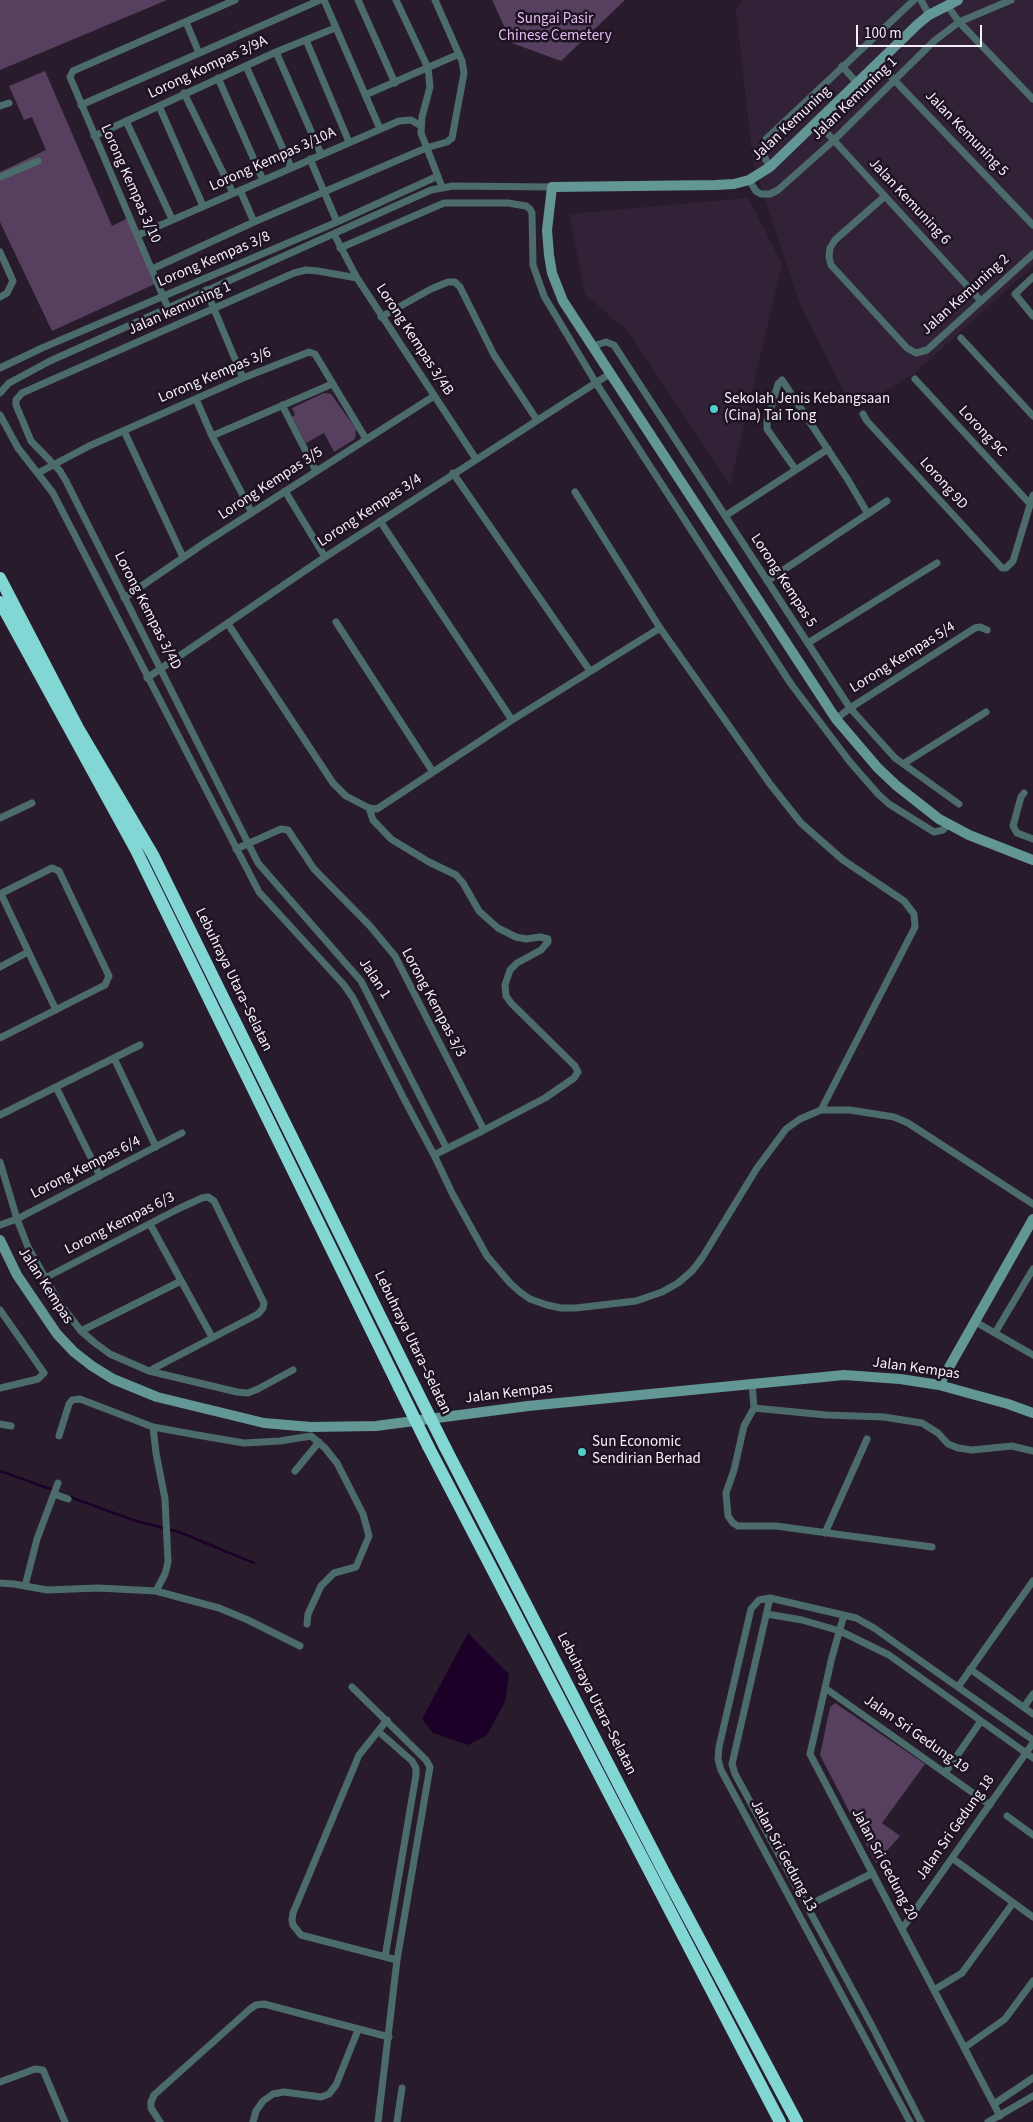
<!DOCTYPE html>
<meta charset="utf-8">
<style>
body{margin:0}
#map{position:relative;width:1033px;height:2122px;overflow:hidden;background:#281c2c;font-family:"Source Sans 3",sans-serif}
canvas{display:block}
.scale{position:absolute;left:856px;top:25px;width:126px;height:22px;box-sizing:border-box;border:2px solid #f7effa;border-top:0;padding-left:6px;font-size:15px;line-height:18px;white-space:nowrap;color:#f7effa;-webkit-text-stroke:4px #1e1322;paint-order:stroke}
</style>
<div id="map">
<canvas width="1033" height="2122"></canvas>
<div class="scale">100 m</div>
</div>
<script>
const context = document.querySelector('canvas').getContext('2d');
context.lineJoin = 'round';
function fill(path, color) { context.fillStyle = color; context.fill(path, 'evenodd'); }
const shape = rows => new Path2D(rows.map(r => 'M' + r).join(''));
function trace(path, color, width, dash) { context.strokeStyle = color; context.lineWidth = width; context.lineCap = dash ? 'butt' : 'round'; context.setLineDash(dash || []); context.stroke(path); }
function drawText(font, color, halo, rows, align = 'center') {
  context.font = font + ' "Source Sans 3",sans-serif'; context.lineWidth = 5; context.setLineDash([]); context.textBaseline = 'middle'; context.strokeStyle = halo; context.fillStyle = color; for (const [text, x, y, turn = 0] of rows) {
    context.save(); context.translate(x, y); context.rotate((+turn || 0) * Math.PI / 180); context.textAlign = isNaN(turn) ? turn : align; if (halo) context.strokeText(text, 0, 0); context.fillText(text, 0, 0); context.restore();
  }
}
const built = shape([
 [743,0,1033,0,1033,266,915,373,853,410,799,302,753,162,736,10],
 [748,198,782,264,730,485,629,332,585,294,569,214]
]);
const green = shape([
 [0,0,167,0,0,70],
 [492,0,625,0,561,61,512,43],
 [45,71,112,226,128,218,157,283,52,331,0,222,0,172,46,150,32,117,24,120,9,86],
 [324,393,331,394,356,429,355,439,334,452,324,433,306,443,292,417,295,415,292,408],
 [835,1703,925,1764,882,1823,900,1836,876,1863,820,1755,830,1707]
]);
const water = shape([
 [468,1633,509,1674,505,1702,487,1735,468,1745,433,1733,422,1719]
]);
const stream = shape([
 [0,1471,53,1490],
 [70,1497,136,1521,179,1532,254,1563]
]);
const street = shape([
 [324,0,380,129],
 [358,0,395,83],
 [396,0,428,68,430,87,422,117,421,133,442,187],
 [921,0,929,15],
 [947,5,959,22,1033,99],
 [186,22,199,53],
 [306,40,349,142],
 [276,52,321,154],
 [878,63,1033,225],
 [246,66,291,167],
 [842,66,857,83],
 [218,78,263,180],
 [184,93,233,193],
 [365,95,459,54],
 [81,105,320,0],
 [0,106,9,103],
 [159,106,203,206],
 [126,121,172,219],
 [817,122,981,301],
 [94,136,276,52,335,28],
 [310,159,337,222],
 [770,167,761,151,766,139,914,0],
 [0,177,38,161],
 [749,180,756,191,761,194,770,194,778,190,833,141,934,41,959,22,1011,0],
 [240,190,254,222],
 [885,196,835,240,830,248,829,257,831,265,907,348,916,353,927,350,1033,254],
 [334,234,357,278,476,459],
 [138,235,399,121,411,120,421,126],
 [340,248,444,203,508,203,526,206,530,209,532,213,533,265,544,296,596,383,791,684,850,762,878,794,889,804,934,832,943,830,948,824],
 [0,252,13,281,7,293,0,297],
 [152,269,254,222,426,148,447,142,452,138,464,73,462,61,435,0],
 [1033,277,1015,294,1033,316],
 [357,278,318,271,306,270,294,273,22,393,16,400,16,405,31,441,60,471,66,481,258,863,361,981,447,1149],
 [206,290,243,378],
 [168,308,70,77,73,71,235,0],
 [381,317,431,289,448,282,455,282,460,287,494,355,537,420],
 [961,338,1033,416],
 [593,346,606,342,614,345,850,708,895,758,959,804],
 [0,368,42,348,337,222,438,176],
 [915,379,1030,504],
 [0,393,9,383,50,361,431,190,453,186,552,187],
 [196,399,212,436,252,513],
 [282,405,316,471],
 [863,414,867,421,1002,568,1006,568,1013,561,1033,495],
 [0,415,18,448,53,493,259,892,344,985,353,998,404,1099,434,1155,453,1195,487,1256,510,1283,520,1292,530,1299,547,1305,561,1308,576,1308,636,1301,662,1292,678,1283,692,1271,702,1258,757,1168,786,1129,800,1119,821,1110,850,1110,894,1117,908,1123,1033,1204],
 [124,431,183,557],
 [212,436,332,384],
 [796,470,767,429,767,422,778,384,782,380,848,480,868,514],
 [38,473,89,446,243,378,309,352,315,354,366,439],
 [453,473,590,671],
 [285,491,325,557],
 [575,492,660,628,770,784,801,823,843,860,904,901,914,914,915,927,821,1110],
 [725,516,828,449],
 [380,521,512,720],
 [767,581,887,501],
 [124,598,206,542,434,396],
 [336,622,433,772],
 [228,624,333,783,346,796,369,808,377,809,512,720,660,628],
 [808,643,937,563],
 [147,678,325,557,611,373],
 [836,719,850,708,975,628,980,627,987,630],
 [903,764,986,712],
 [1024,793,1021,797,1013,826,1017,833,1033,839],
 [369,808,373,820,391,839,429,862,456,875,463,883,479,911,498,928,516,937,526,939,540,937,548,939,548,942,541,950,517,963,510,970,505,985,506,996,511,1003,575,1066,578,1072,574,1078,545,1098,484,1130],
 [0,818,32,803],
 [236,849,281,829,288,830,314,869,370,926,395,956,484,1130,434,1155],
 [0,894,52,868,59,871,109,976,105,985,0,1038],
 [1,894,56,1010],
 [0,967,28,952],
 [114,1058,156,1147],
 [56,1087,100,1176],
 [0,1115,140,1045],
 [0,1162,17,1219,28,1247,60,1304,81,1331,95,1343,110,1354,149,1371,237,1392,248,1393,258,1389,293,1370],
 [150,1224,212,1337],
 [0,1225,17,1219,182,1133],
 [45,1278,180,1208,202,1198,208,1197,214,1201,264,1303,263,1308,258,1314,149,1371],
 [0,1310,44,1373,38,1379,0,1388],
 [974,1321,1033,1355],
 [81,1331,181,1281],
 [995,1333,1033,1269],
 [752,1383,754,1408,744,1426,734,1470,726,1493,728,1516,733,1523,738,1526,776,1526,932,1547],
 [754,1408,826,1415,884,1417,922,1423,938,1433,948,1444,958,1448,972,1450,1012,1446,1033,1451],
 [0,1424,11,1426],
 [153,1427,156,1453,165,1499,168,1562,165,1574,156,1591],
 [59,1436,69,1404,72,1400,80,1399,153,1427,197,1435,244,1443,280,1441,311,1436,325,1448,337,1463,363,1514,369,1536,356,1567,334,1573,321,1586,308,1614,307,1624],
 [295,1471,319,1442],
 [54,1494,68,1499],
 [825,1533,867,1439],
 [0,1583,14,1584,47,1590,98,1588,156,1591,219,1608,248,1620,300,1646],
 [25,1586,37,1539,58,1483],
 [770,1598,732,1764,735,1774,871,2024,921,2122],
 [767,1614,802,1620,840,1631,889,1655,1033,1758],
 [844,1615,832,1657,810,1754,1000,2116],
 [970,1669,1033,1714],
 [352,1687,426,1760,430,1767,397,1960,378,2122],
 [958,1687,1033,1581],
 [825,1688,990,1805],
 [1024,1707,1033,1694],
 [387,1720,359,1755,293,1913,292,1920,293,1925,301,1935,397,1960],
 [378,1731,412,1761,416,1768,416,1775,385,1957],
 [945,1773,981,1721],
 [1007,1816,1033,1835],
 [952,1858,1033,1917],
 [807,1906,873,1873],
 [902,1929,1033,1743],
 [934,1990,962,1973,1013,1903],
 [964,2048,1005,2019,1033,1981],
 [0,2082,35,2069,43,2070,65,2122],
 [994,2104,1033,2078],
 [160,2122,151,2108,151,2102,154,2095,250,2009,256,2005,264,2004,389,2037],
 [253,2122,256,2111,263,2101,273,2094,284,2092,321,2097,329,2094,336,2085,358,2030],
 [397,2122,402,2088],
 [910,2122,721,1770,718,1759,719,1747,751,1609,759,1600,770,1598,856,1618,874,1628,1033,1740],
 [988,2122,1033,2096]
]);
const secondary = shape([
 [958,0,929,15,918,24,770,167,749,180,734,184,716,185,552,187,547,230,549,255,552,273,563,301,836,719,877,767,897,786,939,819,969,835,1033,860],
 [0,1240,17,1275,57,1334,74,1352,92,1366,113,1379,157,1397,264,1423,311,1427,376,1426,528,1406,844,1375,900,1379,939,1385,1008,1404,1033,1413],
 [939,1385,1033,1219]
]);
const highway = shape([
 [0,578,78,728,153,855,415,1387],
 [0,602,136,850,399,1387],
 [428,1446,780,2122],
 [445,1447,665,1874,797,2122]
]);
const highwayBridge = shape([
 [399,1387,428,1446],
 [415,1387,445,1447]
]);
const markers = [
 [714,409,5,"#52cdcc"],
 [582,1452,5,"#52cdcc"]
];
const parkNames = [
 ["Sungai Pasir",555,20],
 ["Chinese Cemetery",555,37]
];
const streetNames = [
 ["Lorong Kompas 3/9A",208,68,-25],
 ["Jalan Kemuning 1",855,99,-44],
 ["Jalan Kemuning",792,124,-43],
 ["Jalan Kemuning 5",966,134,46],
 ["Lorong Kempas 3/10A",273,160,-24],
 ["Lorong Kempas 3/10",130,184,66],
 ["Jalan Kemuning 6",909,202,47],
 ["Lorong Kempas 3/8",214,260,-23],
 ["Jalan Kemuning 2",966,295,-42],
 ["Jalan kemuning 1",180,309,-24],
 ["Lorong Kempas 3/4B",414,340,57],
 ["Lorong Kempas 3/6",215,376,-23],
 ["Lorong 9C",982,432,47],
 ["Lorong Kempas 3/5",271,484,-33],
 ["Lorong 9D",943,484,48],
 ["Lorong Kempas 3/4",370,511,-33],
 ["Lorong Kempas 5",783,581,57],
 ["Lorong Kempas 3/4D",147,611,63],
 ["Lorong Kempas 5/4",903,658,-32],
 ["Jalan 1",374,979,57],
 ["Lebuhraya Utara–Selatan",233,980,64],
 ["Lorong Kempas 3/3",433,1003,62],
 ["Lorong Kempas 6/4",86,1168,-27],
 ["Lorong Kempas 6/3",120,1224,-27],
 ["Jalan Kempas",45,1286,57],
 ["Lebuhraya Utara–Selatan",412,1343,64],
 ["Jalan Kempas",916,1369,8],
 ["Jalan Kempas",509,1394,-7],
 ["Lebuhraya Utara–Selatan",596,1704,63],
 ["Jalan Sri Gedung 19",916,1735,35],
 ["Jalan Sri Gedung 18",956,1828,-55],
 ["Jalan Sri Gedung 13",783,1856,62],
 ["Jalan Sri Gedung 20",884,1865,62]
];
const poiNames = [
 ["Sekolah Jenis Kebangsaan",724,400],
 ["(Cina) Tai Tong",724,417],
 ["Sun Economic",592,1443],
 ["Sendirian Berhad",592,1460]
];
fill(built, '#322238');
fill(green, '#573f60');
fill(water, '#1d0027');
trace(stream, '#1d0027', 2.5);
trace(street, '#4c6c6c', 7);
trace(secondary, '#629796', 10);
trace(highway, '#82d7d5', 12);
trace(highwayBridge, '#82d7d5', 12);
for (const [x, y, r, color] of markers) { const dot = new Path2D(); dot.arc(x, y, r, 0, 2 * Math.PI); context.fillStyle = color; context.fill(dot); trace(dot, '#1e1322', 2); }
drawText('15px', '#e6bcf6', '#1e1322', parkNames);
drawText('15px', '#f7effa', '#1e1322', streetNames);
drawText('15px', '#f7effa', '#1e1322', poiNames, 'left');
</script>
